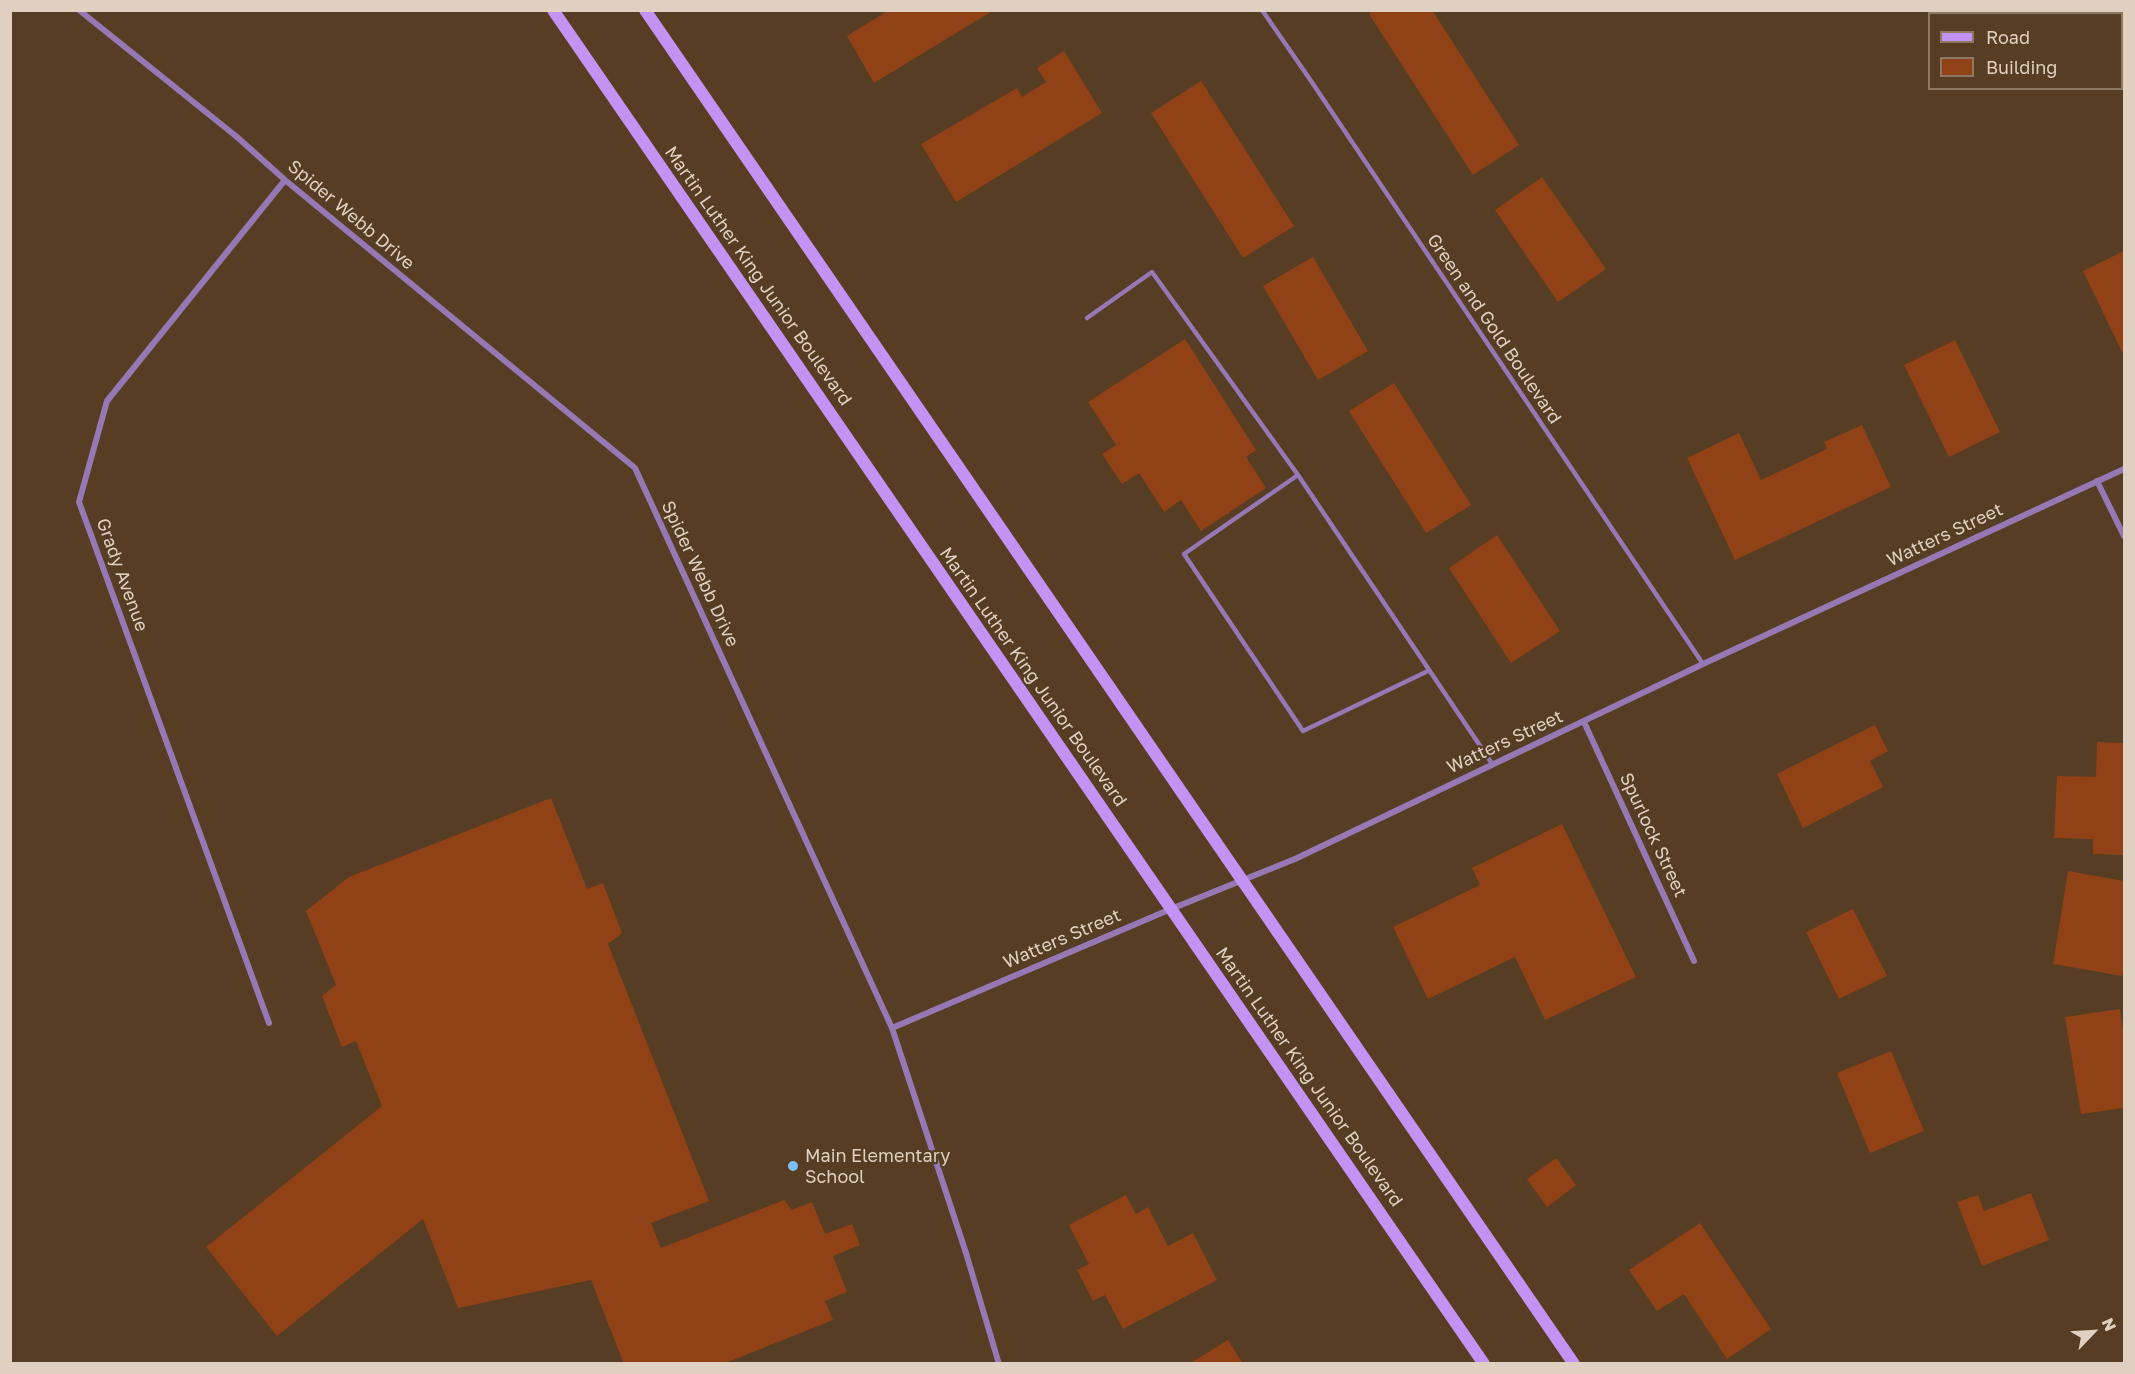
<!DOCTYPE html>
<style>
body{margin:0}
#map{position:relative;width:2135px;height:1374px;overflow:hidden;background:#563d24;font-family:"Golos Text",sans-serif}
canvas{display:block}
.frame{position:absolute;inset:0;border:12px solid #dfd0c2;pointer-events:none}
.legend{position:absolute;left:1928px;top:12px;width:195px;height:78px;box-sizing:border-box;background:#563d24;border:2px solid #8d7863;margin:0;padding:8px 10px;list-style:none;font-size:18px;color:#dfd0c2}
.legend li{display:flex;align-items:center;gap:12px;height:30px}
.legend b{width:30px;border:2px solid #8d7863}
.north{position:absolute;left:2063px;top:1302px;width:60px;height:60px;-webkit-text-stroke:4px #563d24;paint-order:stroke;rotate:65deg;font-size:16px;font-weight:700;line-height:24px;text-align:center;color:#dfd0c2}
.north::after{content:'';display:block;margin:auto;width:21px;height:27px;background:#dfd0c2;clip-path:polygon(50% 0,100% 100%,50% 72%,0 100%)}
</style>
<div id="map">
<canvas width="2135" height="1374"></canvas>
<div class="frame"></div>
<ul class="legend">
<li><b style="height:8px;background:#c293f3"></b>Road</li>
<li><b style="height:16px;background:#904216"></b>Building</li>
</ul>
<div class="north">N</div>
</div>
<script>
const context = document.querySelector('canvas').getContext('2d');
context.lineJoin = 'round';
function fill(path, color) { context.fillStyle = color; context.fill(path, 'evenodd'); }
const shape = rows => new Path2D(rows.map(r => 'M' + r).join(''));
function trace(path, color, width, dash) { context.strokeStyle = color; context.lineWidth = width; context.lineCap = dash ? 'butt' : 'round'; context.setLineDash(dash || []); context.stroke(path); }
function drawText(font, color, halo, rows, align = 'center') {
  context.font = font + ' "Golos Text",sans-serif'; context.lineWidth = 4.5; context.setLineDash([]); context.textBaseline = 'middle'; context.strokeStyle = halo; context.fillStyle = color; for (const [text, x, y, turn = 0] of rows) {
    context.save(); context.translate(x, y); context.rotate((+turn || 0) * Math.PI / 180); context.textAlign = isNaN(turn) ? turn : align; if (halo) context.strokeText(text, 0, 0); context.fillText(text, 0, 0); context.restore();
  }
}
const building = shape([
 [889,10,994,10,874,83,847,36],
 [1374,10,1432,10,1519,145,1473,175,1369,14],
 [1064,51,1102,113,956,202,921,144,1017,88,1022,97,1046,82,1037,68],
 [1201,81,1294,226,1243,258,1151,113],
 [1542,177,1606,269,1558,302,1495,210],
 [2124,251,2124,356,2083,271],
 [1313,257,1368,351,1318,380,1263,286],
 [1185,339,1256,450,1246,457,1266,488,1201,531,1181,500,1164,512,1139,473,1122,484,1102,454,1116,445,1088,402],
 [1955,340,2000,432,1949,457,1904,365],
 [1394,383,1471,505,1426,533,1349,411],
 [1862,425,1891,487,1735,560,1687,458,1739,433,1761,480,1827,449,1824,442],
 [1497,535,1560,631,1511,663,1449,568],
 [1875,725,1888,751,1870,761,1883,787,1803,828,1777,774],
 [2097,742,2124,743,2124,855,2093,854,2093,839,2054,838,2057,776,2096,777],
 [551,798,587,889,603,883,622,933,608,944,709,1201,651,1223,661,1248,784,1200,792,1210,812,1202,825,1234,852,1224,860,1245,833,1256,847,1292,825,1301,833,1320,723,1364,624,1364,591,1280,458,1308,423,1219,277,1336,206,1247,382,1106,356,1041,342,1047,322,996,336,985,306,911,349,877],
 [1562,824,1636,977,1545,1020,1515,957,1428,999,1393,927,1480,885,1472,868],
 [2068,871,2124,881,2124,963,2122,976,2053,964],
 [1853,909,1887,976,1839,999,1806,932],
 [2120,1009,2124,1037,2124,1108,2081,1114,2065,1017],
 [1891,1051,1924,1131,1870,1153,1837,1073],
 [1556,1158,1576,1185,1547,1207,1527,1179],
 [2031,1193,2049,1240,1982,1266,1957,1202,1978,1195,1984,1211],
 [1126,1195,1136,1214,1148,1207,1168,1246,1193,1233,1217,1280,1123,1329,1105,1295,1093,1301,1077,1270,1089,1264,1069,1225],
 [1700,1223,1771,1329,1727,1359,1684,1294,1657,1311,1629,1270],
 [1228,1340,1243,1364,1189,1364]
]);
const lane = shape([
 [1262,10,1309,78,1703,664],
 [1087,318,1152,272,1298,475,1493,765],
 [1298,475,1184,554,1303,731,1428,671]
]);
const street = shape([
 [79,10,237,137,285,180,635,468,892,1028,966,1253,999,1364],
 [2097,481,2124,536],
 [1584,722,1694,961],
 [269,1023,79,502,107,401,285,180],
 [892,1028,1171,909,1295,859,1703,664,2124,469]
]);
const secondary = shape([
 [553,10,1484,1364],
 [645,10,1574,1364]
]);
const markers = [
 [793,1166,6,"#7bbef8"]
];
const streetNames = [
 ["Spider Webb Drive",351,215,40],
 ["Martin Luther King Junior Boulevard",758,276,55],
 ["Green and Gold Boulevard",1494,329,56],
 ["Watters Street",1945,535,-25],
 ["Spider Webb Drive",700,574,65],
 ["Grady Avenue",122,575,70],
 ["Martin Luther King Junior Boulevard",1033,677,55],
 ["Watters Street",1505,742,-25],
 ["Spurlock Street",1653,835,65],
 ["Watters Street",1062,939,-23],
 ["Martin Luther King Junior Boulevard",1309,1077,55]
];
const poiNames = [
 ["Main Elementary",805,1156],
 ["School",805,1177]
];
fill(building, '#904216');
trace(lane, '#9578b4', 4.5);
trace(street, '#9578b4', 6);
trace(secondary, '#c293f3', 12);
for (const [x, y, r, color] of markers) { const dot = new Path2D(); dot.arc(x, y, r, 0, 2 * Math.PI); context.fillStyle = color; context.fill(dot); trace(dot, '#563d24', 2); }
drawText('18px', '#dfd0c2', '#563d24', streetNames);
drawText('18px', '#dfd0c2', '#563d24', poiNames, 'left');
</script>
